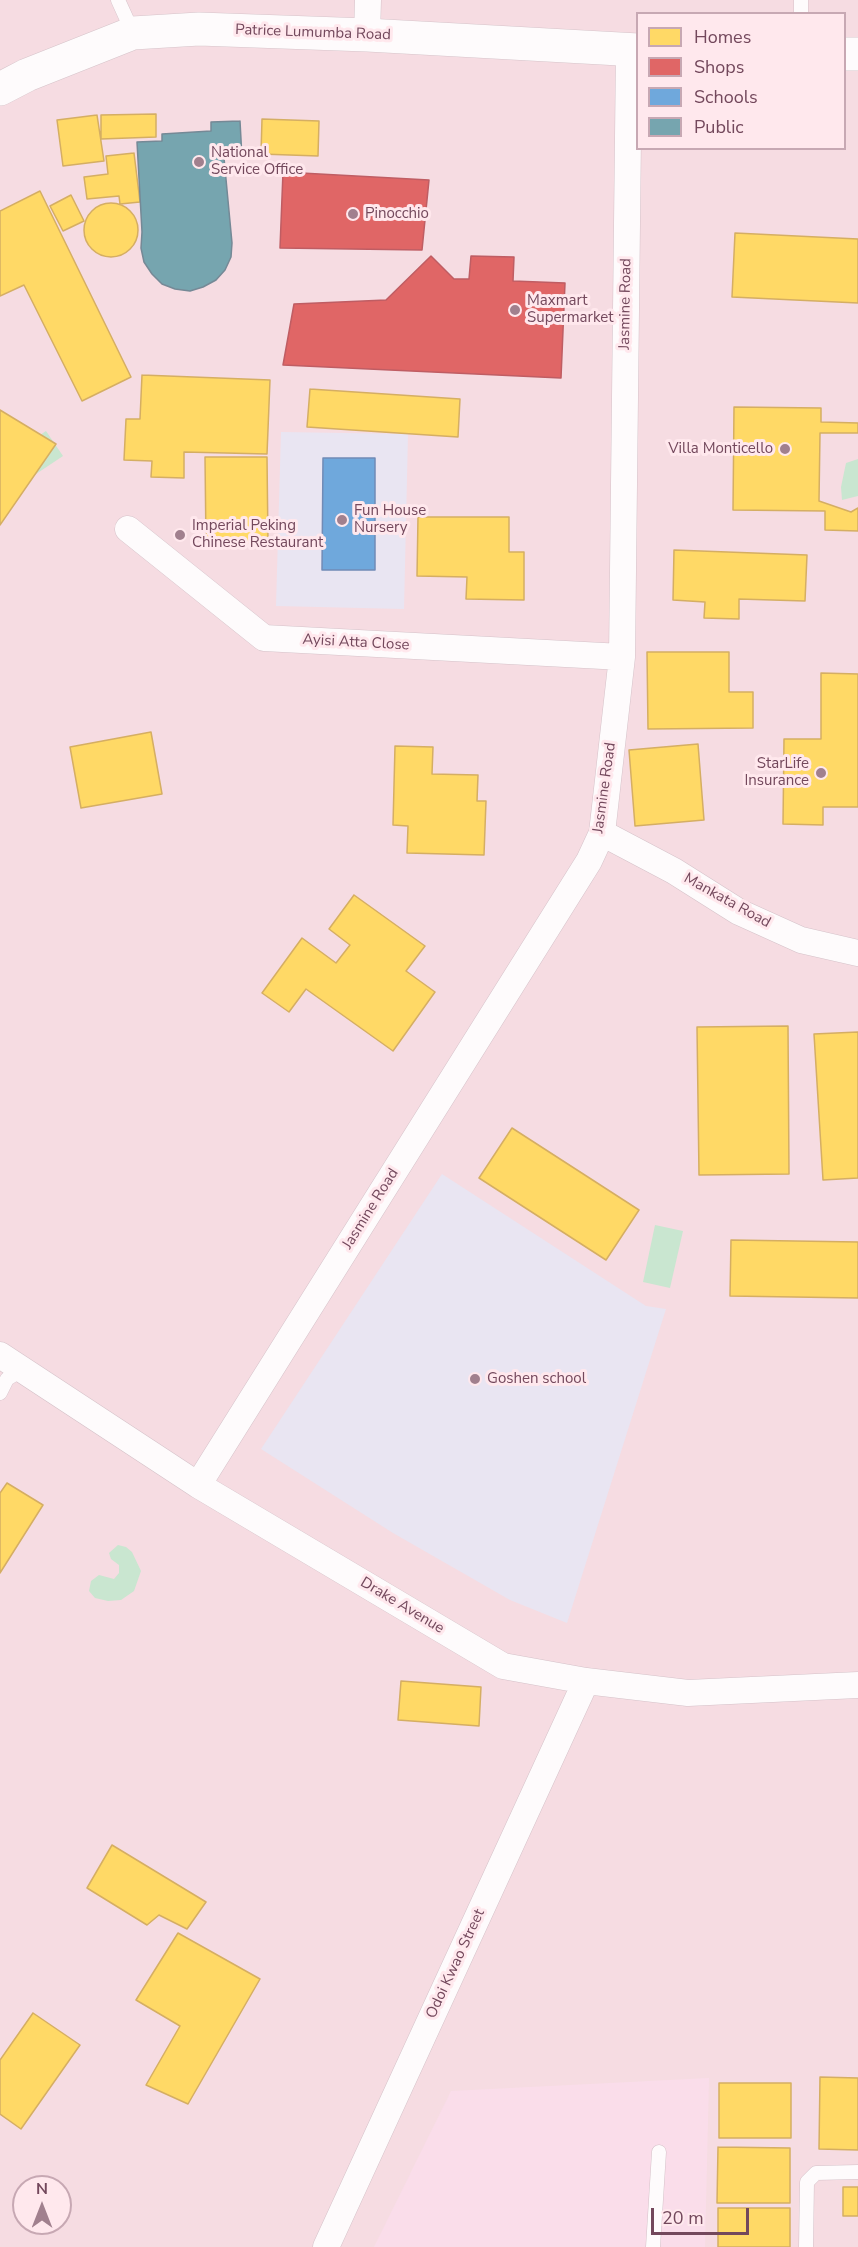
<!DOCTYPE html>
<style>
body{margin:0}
#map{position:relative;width:858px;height:2247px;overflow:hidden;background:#f6e7ea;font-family:"Nunito Sans",sans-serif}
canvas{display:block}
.legend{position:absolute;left:636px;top:12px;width:210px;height:138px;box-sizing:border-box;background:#ffe8ed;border:2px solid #c7a8b3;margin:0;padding:8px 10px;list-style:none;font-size:18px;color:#73485c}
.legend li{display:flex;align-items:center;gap:12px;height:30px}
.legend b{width:30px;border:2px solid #c7a8b3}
.north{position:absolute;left:12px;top:2175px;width:60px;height:60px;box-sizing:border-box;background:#ffe8ed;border:2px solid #c7a8b3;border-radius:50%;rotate:0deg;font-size:16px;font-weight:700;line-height:24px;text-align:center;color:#73485c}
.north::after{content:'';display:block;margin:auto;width:21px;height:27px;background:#a1808e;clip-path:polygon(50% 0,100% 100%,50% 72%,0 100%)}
.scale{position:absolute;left:651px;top:2208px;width:98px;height:27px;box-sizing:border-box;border:3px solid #73485c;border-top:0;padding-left:8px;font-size:18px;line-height:21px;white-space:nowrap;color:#73485c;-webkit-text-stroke:4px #ffe8ed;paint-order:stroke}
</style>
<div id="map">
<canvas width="858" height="2247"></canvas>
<ul class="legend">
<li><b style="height:16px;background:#ffd966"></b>Homes</li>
<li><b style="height:16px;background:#e06666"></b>Shops</li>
<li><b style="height:16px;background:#6fa8dc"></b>Schools</li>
<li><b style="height:16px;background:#76a5af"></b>Public</li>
</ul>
<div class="north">N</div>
<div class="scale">20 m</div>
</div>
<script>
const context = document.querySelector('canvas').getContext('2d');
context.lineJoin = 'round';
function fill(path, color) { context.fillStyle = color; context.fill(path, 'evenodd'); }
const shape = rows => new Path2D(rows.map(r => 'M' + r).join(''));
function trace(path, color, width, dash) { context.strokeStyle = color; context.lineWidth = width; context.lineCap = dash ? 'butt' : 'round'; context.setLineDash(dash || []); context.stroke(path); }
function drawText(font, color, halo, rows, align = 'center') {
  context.font = font + ' "Nunito Sans",sans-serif'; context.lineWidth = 6; context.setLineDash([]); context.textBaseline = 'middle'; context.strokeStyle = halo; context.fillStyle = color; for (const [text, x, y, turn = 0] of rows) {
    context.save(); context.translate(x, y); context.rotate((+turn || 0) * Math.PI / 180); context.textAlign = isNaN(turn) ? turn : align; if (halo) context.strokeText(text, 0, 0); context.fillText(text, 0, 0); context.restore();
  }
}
const residential = shape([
 [0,0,858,0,858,2247,0,2247],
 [638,14,844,14,844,148,638,148],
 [24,2187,60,2187,60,2223,24,2223]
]);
const commercial = shape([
 [709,2078,705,2247,374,2247,451,2091]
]);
const education = shape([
 [281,432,408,434,404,609,276,606],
 [442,1174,646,1306,666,1309,567,1623,510,1600,393,1533,261,1449]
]);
const water = shape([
 [46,431,63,456,12,490,0,462],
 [858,459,858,496,842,500,841,487,846,463],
 [655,1225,683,1231,670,1288,643,1282],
 [118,1545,126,1547,132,1552,141,1571,134,1591,121,1600,108,1601,95,1598,89,1591,91,1581,99,1575,114,1579,119,1573,119,1565,111,1559,109,1553]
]);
const homes = shape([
 [156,114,156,137,101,139,101,115,156,114],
 [97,115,104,161,63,166,57,120,97,115],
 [262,119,319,121,318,156,261,154,262,119],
 [134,153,140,202,120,204,119,196,87,199,84,177,108,174,106,156,134,153],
 [40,191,131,377,82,401,24,285,0,296,0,211,40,191],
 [71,195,84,221,63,231,50,206,71,195],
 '84 230a27 27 0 1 1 54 0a27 27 0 1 1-54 0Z',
 [735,233,858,239,858,303,732,297,735,233],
 [142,375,270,380,267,454,184,452,184,478,151,477,152,461,124,460,126,419,140,419,142,375],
 [310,389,460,399,458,437,307,427,310,389],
 [734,407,821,408,821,422,858,423,858,433,820,433,819,501,851,512,858,508,858,531,825,530,825,511,733,510,734,407],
 [0,410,56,444,0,525,0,410],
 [205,457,267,457,268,543,206,544,205,457],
 [418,517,509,517,509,552,524,552,524,600,466,599,467,577,417,576,418,517],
 [674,550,807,555,805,601,739,599,739,619,704,618,705,602,673,600,674,550],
 [647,652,729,652,729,692,753,692,753,728,648,729,647,652],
 [821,673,858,674,858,807,823,807,823,825,783,824,784,739,821,739,821,673],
 [151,732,162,794,81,808,70,747,151,732],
 [698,744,704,820,635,826,629,750,698,744],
 [395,746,433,747,432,774,478,775,477,801,486,801,484,855,407,853,408,826,393,825,395,746],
 [354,895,425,946,406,971,435,992,393,1051,306,989,289,1012,262,993,302,938,336,963,350,945,329,929,354,895],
 [788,1026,789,1174,699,1175,697,1027,788,1026],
 [858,1032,858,1178,823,1180,814,1034,858,1032],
 [512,1128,639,1210,606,1260,479,1178,512,1128],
 [731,1240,858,1242,858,1298,730,1296,731,1240],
 [7,1483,43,1505,0,1573,0,1493,7,1483],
 [401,1681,481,1687,479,1726,398,1720,401,1681],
 [112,1845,206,1902,187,1929,159,1915,147,1925,87,1888,112,1845],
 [178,1933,260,1979,188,2104,146,2085,180,2026,136,2000,178,1933],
 [33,2013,80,2045,21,2129,0,2114,0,2060,33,2013],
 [820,2077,858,2078,858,2150,819,2149,820,2077],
 [719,2083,791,2083,791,2138,719,2138,719,2083],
 [718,2147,790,2148,790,2203,717,2203,718,2147],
 [843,2187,858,2187,858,2216,843,2216,843,2187],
 [718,2208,790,2208,790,2247,718,2247,718,2208]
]);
const shops = shape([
 [283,172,429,180,422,250,280,248,283,172],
 [431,256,454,279,469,279,471,256,514,257,513,281,565,283,561,378,283,365,294,304,386,300,431,256]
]);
const schools = shape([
 [323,458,375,458,375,570,322,570,323,458]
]);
const public = shape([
 [240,121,242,158,224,158,232,243,231,257,225,270,216,280,203,287,190,291,175,289,162,284,152,274,144,262,141,248,142,232,137,142,162,141,162,134,211,131,211,122,240,121]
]);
const lane = shape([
 [118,0,133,33],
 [801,14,801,0],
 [0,1393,7,1379,23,1369],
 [653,2247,659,2152],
 [806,2247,807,2182,816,2173,858,2172]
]);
const street = shape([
 [367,35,368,0],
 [128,529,264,638,622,657],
 [602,833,674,871,739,912,801,940,858,953],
 [0,1355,198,1485,503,1666,586,1681,688,1693,858,1685],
 [198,1485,589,861,602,833,622,657,629,50],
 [326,2247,586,1681]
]);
const secondary = shape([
 [844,54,858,54],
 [0,89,27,75,133,33,199,29,367,35,638,50]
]);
const markers = [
 [199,162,6,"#a1808e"],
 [353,214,6,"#a1808e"],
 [515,310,6,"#a1808e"],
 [785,449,6,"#a1808e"],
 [342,520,6,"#a1808e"],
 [180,535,6,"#a1808e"],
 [821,773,6,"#a1808e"],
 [475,1379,6,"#a1808e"]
];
const streetNames = [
 ["Patrice Lumumba Road",313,33,2],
 ["Jasmine Road",626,304,-89],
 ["Ayisi Atta Close",356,643,3],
 ["Jasmine Road",605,788,-82],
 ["Mankata Road",727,901,29],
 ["Jasmine Road",371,1209,-58],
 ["Drake Avenue",402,1606,31],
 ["Odoi Kwao Street",456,1964,-65]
];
const poiNames = [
 ["National",211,153],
 ["Service Office",211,170],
 ["Pinocchio",365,214],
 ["Maxmart",527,301],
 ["Supermarket",527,318],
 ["Villa Monticello",773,449,"right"],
 ["Fun House",354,511],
 ["Nursery",354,528],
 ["Imperial Peking",192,526],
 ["Chinese Restaurant",192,543],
 ["StarLife",809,764,"right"],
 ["Insurance",809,781,"right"],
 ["Goshen school",487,1379]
];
fill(residential, '#f6dce2');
fill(commercial, '#faddea');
fill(education, '#e9e5f2');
fill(water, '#c9e6d0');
fill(homes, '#ffd966');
trace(homes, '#d5ae63', 1.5);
fill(shops, '#e06666');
trace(shops, '#bf5d63', 1.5);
fill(schools, '#6fa8dc');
trace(schools, '#708bb6', 1.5);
fill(public, '#76a5af');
trace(public, '#758996', 1.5);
trace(lane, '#d5c2c9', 15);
trace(street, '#d5c2c9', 27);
trace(secondary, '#d6c4ca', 34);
trace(lane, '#fefbfc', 14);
trace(street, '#fefbfc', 26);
trace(secondary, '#fefbfc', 33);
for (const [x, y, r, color] of markers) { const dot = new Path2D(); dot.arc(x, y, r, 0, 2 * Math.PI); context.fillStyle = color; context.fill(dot); trace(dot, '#ffe8ed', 2); }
drawText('15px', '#73485c', '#ffe8ed', streetNames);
drawText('15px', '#73485c', '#ffe8ed', poiNames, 'left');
</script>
